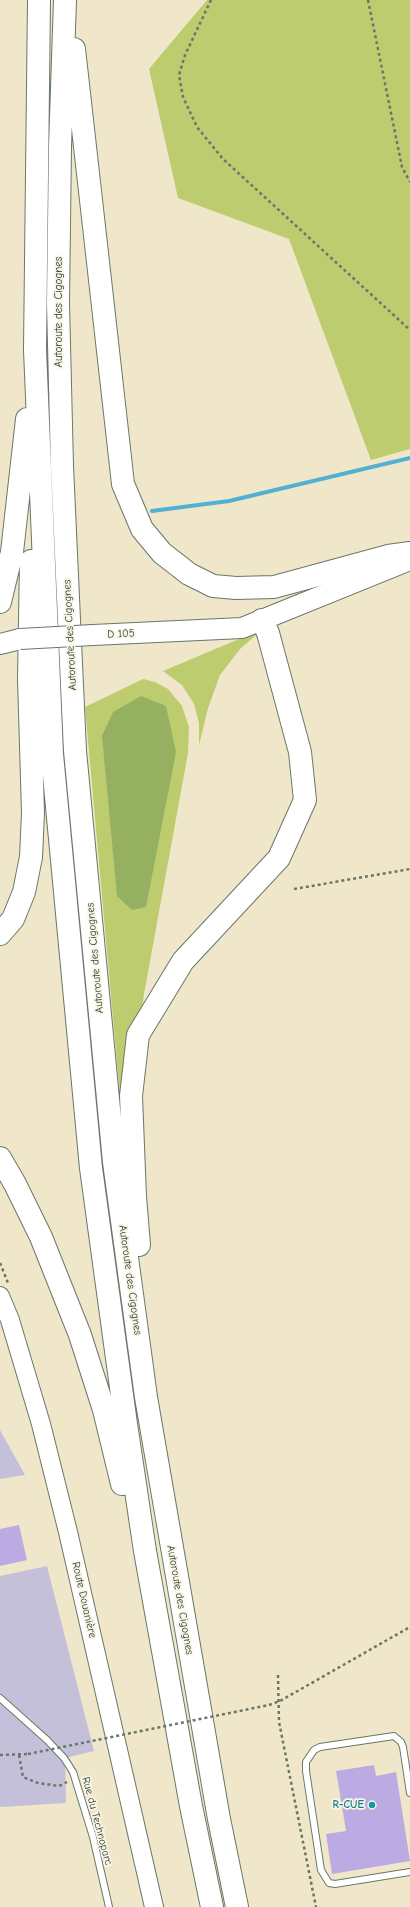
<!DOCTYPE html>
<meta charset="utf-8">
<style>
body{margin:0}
canvas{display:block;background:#f0e6c9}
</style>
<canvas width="410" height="1907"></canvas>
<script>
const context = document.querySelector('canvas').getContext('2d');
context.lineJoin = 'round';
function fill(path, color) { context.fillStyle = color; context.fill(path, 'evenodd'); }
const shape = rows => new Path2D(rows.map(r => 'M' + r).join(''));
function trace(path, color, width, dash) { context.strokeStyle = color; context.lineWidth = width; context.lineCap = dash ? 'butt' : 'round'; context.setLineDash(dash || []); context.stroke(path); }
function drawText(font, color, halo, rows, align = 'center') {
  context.font = font + ' "Comic Neue",sans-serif'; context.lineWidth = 3.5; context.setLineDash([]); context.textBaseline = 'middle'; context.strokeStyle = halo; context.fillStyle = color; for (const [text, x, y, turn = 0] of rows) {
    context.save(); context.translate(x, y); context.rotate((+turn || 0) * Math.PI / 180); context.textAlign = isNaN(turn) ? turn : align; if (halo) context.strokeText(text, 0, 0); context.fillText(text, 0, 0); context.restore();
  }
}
const industrial = shape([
 [0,1430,25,1475,0,1479],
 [47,1566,94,1751,65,1758,66,1803,0,1807,0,1576]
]);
const green = shape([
 [207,0,410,0,410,449,371,460,289,239,178,198,149,69],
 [263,629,240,649,220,675,208,708,199,745,199,723,194,704,182,685,163,671],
 [143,679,155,682,168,689,182,706,189,727,188,753,144,994,132,1086,126,1162,85,707]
]);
const forest = shape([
 [141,696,166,706,176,752,146,907,132,910,117,896,102,736,113,712]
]);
const stream = shape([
 [152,511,229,501,410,458]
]);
const building = shape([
 [19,1525,27,1560,0,1566,0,1529],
 [374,1765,376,1776,396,1772,410,1861,332,1874,326,1834,346,1831,336,1771]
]);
const path = shape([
 [211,0,185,55,179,75,183,97,197,127,223,159,410,330],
 [368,0,402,167,410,182],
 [294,889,410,869],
 [0,1263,8,1283],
 [278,1675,279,1722,316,1907],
 [269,1705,280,1701,410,1627],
 [0,1755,28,1754],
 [19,1755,23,1777,38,1783,59,1786,67,1782]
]);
const service = shape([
 [0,1698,47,1740,64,1758,73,1772,93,1837,109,1907],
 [410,1793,403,1747,401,1742,394,1736,320,1747,314,1750,306,1762,306,1771,321,1870,329,1883,335,1884,410,1872]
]);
const secondary = shape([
 [0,1296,10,1320,41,1424,68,1532,154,1907]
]);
const primary = shape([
 [93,635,242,628,410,560],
 [0,644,20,639]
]);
const motorway = shape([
 [39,0,35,350,52,754,91,1168,126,1424,145,1551,191,1806,212,1907],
 [65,0,60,147,58,303,62,466,75,751,114,1162,146,1397,219,1819,237,1907],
 [74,49,123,484,142,529,162,553,189,574,213,586,236,588,274,587,388,556,410,553],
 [0,602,12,552,27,419],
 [0,934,13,919,24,892,31,857,33,813,29,679,31,561],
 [0,1158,15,1184,41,1237,80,1335,104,1410,122,1484],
 [139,1245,135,1197,131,1096,138,1035,183,961,279,858,305,800,300,752,268,633,262,620]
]);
const pathBridge = shape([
 [28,1754,269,1705]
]);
const primaryBridge = shape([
 [20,639,93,635]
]);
const markers = [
 [372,1805,4,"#0f9aa8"]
];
const streetNames = [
 ["Autoroute des Cigognes",59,312,-90],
 ["D 105",121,634,-3],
 ["Autoroute des Cigognes",70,635,-93],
 ["Autoroute des Cigognes",95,958,-95],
 ["Autoroute des Cigognes",130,1280,82],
 ["Route Douanière",84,1600,77],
 ["Autoroute des Cigognes",180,1600,80],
 ["Rue du Technoparc",97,1821,75]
];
const cultureNames = [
 ["R-CUE",364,1805]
];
fill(industrial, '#c5c0da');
fill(green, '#bdcc6e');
fill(forest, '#96b061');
trace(stream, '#54b0d2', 4);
fill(building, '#bcabe2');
trace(service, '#687868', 8);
trace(secondary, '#687868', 20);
trace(primary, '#687868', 22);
trace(motorway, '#687868', 24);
trace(path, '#687868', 2.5, [3, 3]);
trace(service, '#fff', 6);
trace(secondary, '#fff', 18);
trace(primary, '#fff', 20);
trace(motorway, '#fff', 22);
trace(primaryBridge, '#687868', 22, []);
trace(pathBridge, '#687868', 2.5, [3, 3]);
trace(primaryBridge, '#fff', 20);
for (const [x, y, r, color] of markers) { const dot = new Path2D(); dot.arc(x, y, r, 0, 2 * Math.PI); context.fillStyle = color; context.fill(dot); trace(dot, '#fcf5e5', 1.5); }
drawText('11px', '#1f3d34', '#fcf5e5', streetNames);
drawText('bold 11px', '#0d838f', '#fcf5e5', cultureNames, 'right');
</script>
